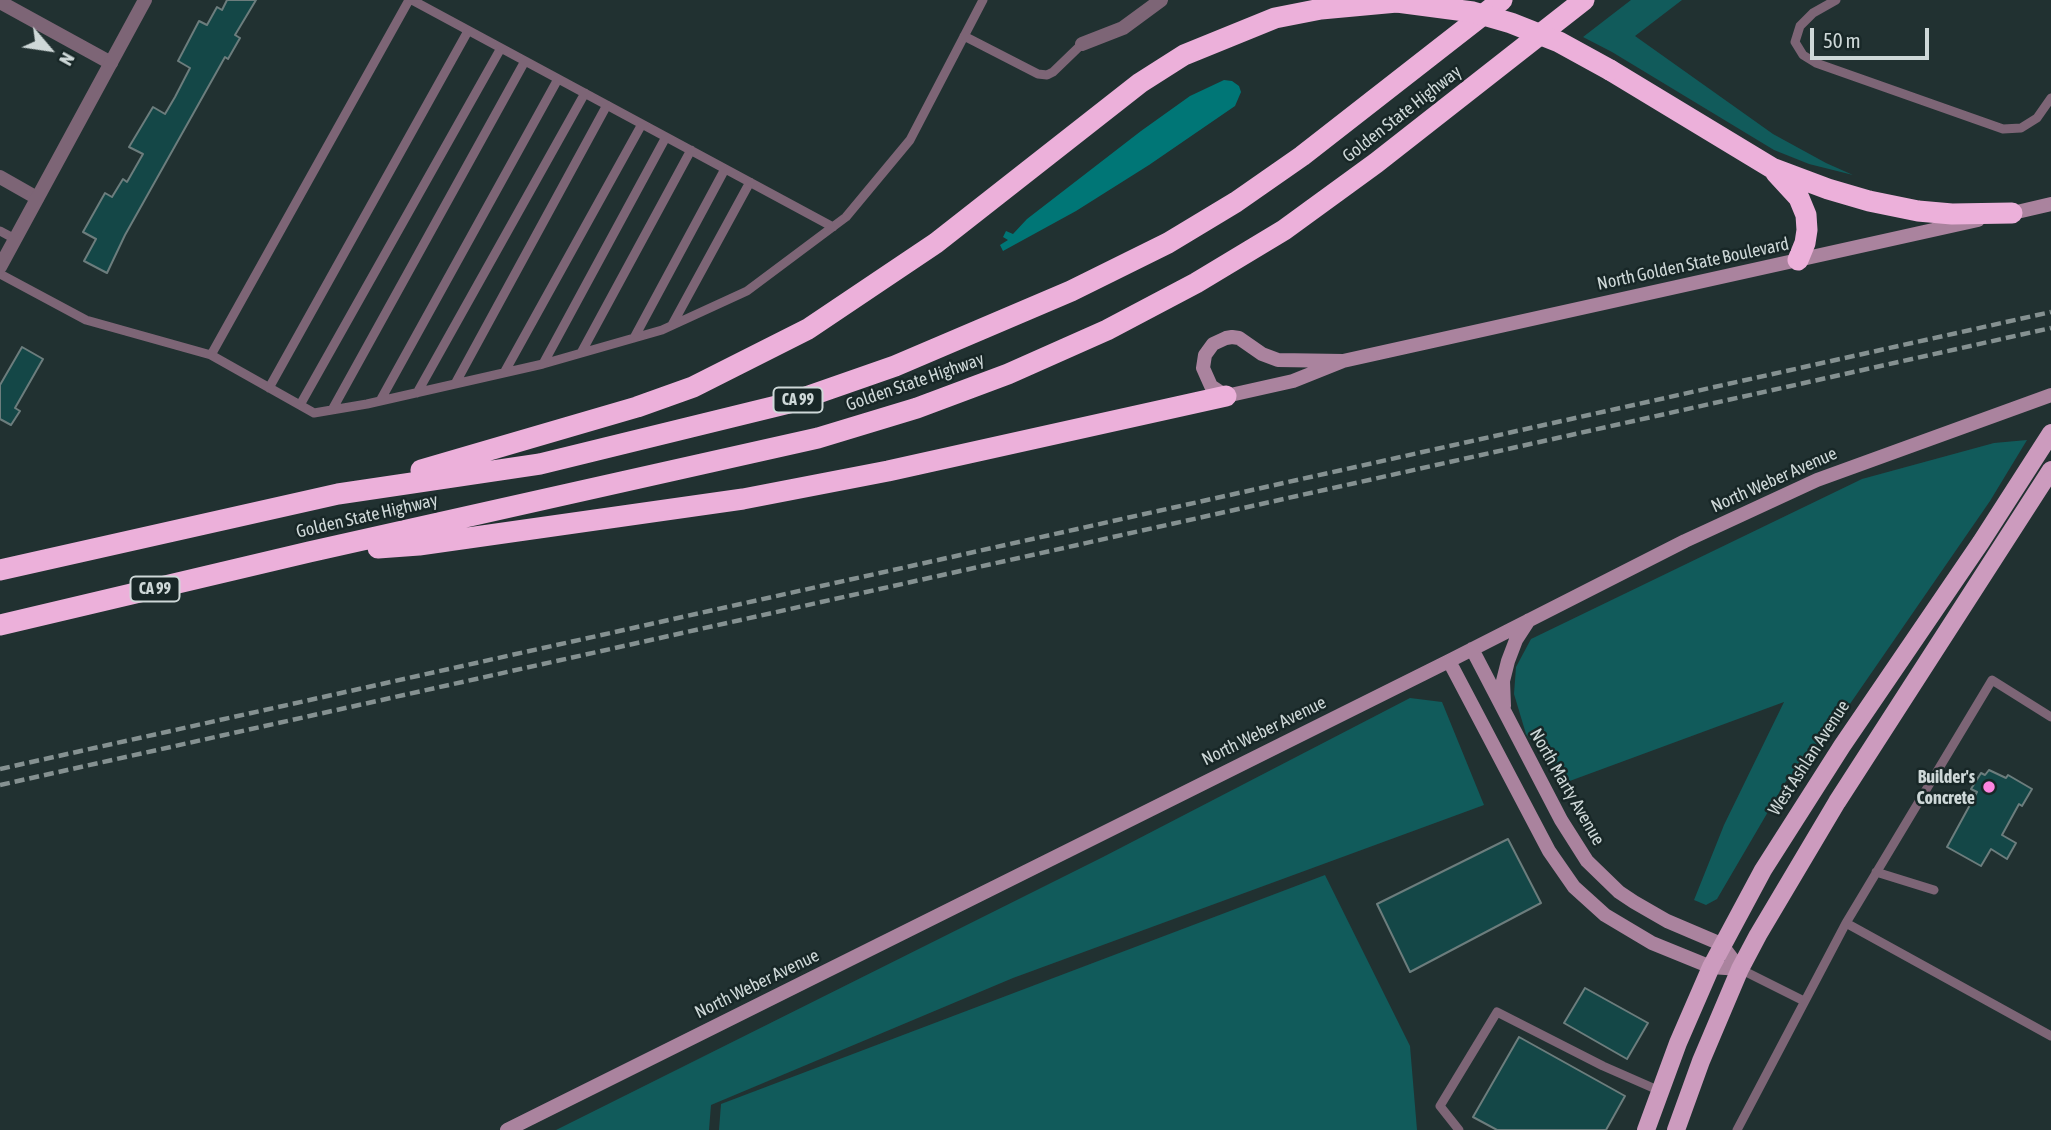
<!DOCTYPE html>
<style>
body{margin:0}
#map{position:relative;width:2051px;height:1130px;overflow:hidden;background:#213131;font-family:"Asap Condensed",sans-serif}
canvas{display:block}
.north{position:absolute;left:14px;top:14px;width:70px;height:70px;-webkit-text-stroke:5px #182727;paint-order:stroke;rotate:119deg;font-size:19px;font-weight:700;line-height:28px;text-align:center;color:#ced8d8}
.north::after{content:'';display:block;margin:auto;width:24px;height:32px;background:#ced8d8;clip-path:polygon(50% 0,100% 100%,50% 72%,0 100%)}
.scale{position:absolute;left:1810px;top:28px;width:119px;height:32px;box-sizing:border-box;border:4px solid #ced8d8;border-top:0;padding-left:9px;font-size:21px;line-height:24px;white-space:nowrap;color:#ced8d8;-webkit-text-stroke:5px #182727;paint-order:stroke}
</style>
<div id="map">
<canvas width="2051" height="1130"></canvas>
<div class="north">N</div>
<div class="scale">50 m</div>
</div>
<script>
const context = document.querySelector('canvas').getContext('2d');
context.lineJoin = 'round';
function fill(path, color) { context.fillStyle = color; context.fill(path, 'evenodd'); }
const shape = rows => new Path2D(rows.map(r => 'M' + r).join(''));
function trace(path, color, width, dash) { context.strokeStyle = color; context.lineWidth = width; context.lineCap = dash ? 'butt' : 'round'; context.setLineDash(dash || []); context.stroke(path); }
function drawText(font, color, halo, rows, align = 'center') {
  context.font = font + ' "Asap Condensed",sans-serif'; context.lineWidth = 5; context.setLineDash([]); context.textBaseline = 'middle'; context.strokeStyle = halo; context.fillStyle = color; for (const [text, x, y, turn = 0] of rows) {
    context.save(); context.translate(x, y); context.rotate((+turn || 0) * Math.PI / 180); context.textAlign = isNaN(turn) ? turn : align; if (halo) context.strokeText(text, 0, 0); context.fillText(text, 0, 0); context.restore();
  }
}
const green = shape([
 [1631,0,1682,0,1635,36,1773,134,1826,163,1853,175,1809,164,1774,150,1612,52,1583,37],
 [2027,440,1990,501,1823,743,1786,781,1717,899,1706,905,1694,900,1724,825,1784,702,1567,782,1526,734,1514,694,1516,667,1531,639,1862,479,1994,443],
 [1410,698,1442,702,1484,805,1013,978,711,1105,709,1130,556,1130,1103,857],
 [1325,875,1410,1046,1417,1130,719,1130,721,1104]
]);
const water = shape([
 [1224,80,1232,81,1239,86,1241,92,1235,106,1149,165,1076,211,1003,251,1000,245,1008,240,1003,237,1006,231,1013,234,1027,219,1141,131,1190,96]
]);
const building = shape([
 [227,0,256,0,235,35,240,38,228,59,225,57,125,235,107,273,84,261,96,239,83,232,105,193,112,197,123,179,127,182,143,154,129,147,153,107,165,114,175,97,190,68,178,61,199,21,207,25,217,7,222,10,227,0],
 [22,347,43,359,15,408,20,411,11,425,0,419,0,385,22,347],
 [1989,770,2006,778,2008,775,2032,789,2022,806,2019,804,2002,835,2016,843,2007,859,1991,849,1981,866,1947,847,1977,792,1971,789,1981,773,1985,775,1989,770],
 [1508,839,1541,903,1410,972,1377,904,1508,839],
 [1585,988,1648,1023,1627,1059,1564,1023,1585,988],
 [1519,1037,1625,1096,1606,1130,1497,1130,1473,1117,1519,1037]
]);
const service = shape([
 [412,0,833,227],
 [1836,0,1813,13,1800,26,1795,42,1803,55,1816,63,2003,129,2021,128,2037,118,2051,98],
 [964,36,1038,74,1047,75,1053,72,1082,44],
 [0,231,15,239],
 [0,274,86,320,211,355,314,413,367,404,543,364,662,330,747,291,846,217,910,140,983,0],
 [672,325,750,182],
 [634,338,725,169],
 [581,353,691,150],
 [211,355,409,0],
 [543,364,666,137],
 [504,373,642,124],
 [455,384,607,105],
 [269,388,468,31],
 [417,393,585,93],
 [380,401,558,79],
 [300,405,501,48],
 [332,410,525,61],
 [1876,872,1934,890],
 [1846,923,1992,680,2051,717],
 [1740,969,1804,1001],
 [1459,1130,1440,1106,1497,1012,1603,1066,1660,1091],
 [1737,1130,1846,923,2051,1036]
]);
const minor = shape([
 [0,2,111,63],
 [1082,44,1123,28,1161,0],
 [0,177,37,198]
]);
const tertiary = shape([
 [0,267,145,0]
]);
const secondary = shape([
 [2004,215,2051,204],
 [1343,361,1278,360,1262,354,1239,338,1232,337,1226,338,1213,344,1205,355,1203,368,1211,386,1226,396,1293,381,1343,361,1978,220],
 [1472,649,1561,820,1587,861,1619,892,1634,902,1667,921,1721,944,1740,969],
 [1449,661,1549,851,1574,887,1605,915,1652,943,1711,967,1740,969],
 [1504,706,1503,681,1508,661,1516,640,1529,620],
 [507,1130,1449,661,1685,541,1817,480,2051,395]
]);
const primary = shape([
 [1646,1130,1678,1043,1711,967,1763,870,1842,746,1981,542,2051,433],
 [1676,1130,1701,1061,1740,969,1758,935,1837,802,2051,470]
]);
const motorway = shape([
 [1610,70,1772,168,1828,189,1869,201,1918,211,1952,214,2012,213],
 [1776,173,1799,198,1806,215,1807,230,1805,243,1798,260],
 [421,470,637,407,693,387,808,329,936,243,1140,83,1184,55,1275,18,1321,9,1397,2],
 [378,548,419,545,743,499,888,471,1226,396],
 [0,570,338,494,540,464,789,403,895,366,1071,291,1168,243,1236,202,1302,156,1502,0],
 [0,625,309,552,818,438,917,408,1008,374,1107,330,1196,283,1284,230,1376,163,1584,0]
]);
const rail = shape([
 [0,769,2051,312],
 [0,785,2051,328]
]);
const motorwayBridge = shape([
 [1397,2,1473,12,1511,23,1559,42,1610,70]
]);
const markers = [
 [1989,787,7,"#fe85e0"]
];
const shields = [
 [798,400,49],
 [155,589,49]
];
const shieldNames = [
 ["CA 99",798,400],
 ["CA 99",155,589]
];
const streetNames = [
 ["Golden State Highway",1402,114,-38],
 ["North Golden State Boulevard",1693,264,-12],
 ["Golden State Highway",915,382,-19],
 ["North Weber Avenue",1774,480,-24],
 ["Golden State Highway",367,516,-13],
 ["North Weber Avenue",1264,731,-26],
 ["West Ashlan Avenue",1809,758,-57],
 ["North Marty Avenue",1567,787,60],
 ["North Weber Avenue",757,984,-26]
];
const poiNames = [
 ["Builder's",1975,777],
 ["Concrete",1975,798]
];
fill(green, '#115b5b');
fill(water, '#007676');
fill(building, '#144747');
trace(building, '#6c7d7d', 2);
trace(service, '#7d6576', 9);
trace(minor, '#7d6576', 14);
trace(tertiary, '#7d6576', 14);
trace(secondary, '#aa839e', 14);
trace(primary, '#cc9bbe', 18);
trace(motorway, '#ecb0da', 21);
trace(rail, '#859191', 4.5, [10, 5]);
trace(motorwayBridge, '#ecb0da', 21);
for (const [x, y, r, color] of markers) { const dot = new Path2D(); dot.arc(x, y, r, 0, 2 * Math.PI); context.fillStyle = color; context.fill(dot); trace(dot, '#182727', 2.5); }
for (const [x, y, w] of shields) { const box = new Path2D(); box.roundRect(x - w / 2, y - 12.5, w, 25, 5); context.fillStyle = '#182727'; context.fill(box); trace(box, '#ced8d8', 2); }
drawText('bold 16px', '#ced8d8', null, shieldNames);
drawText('18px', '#ced8d8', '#182727', streetNames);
drawText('bold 18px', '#ced8d8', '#182727', poiNames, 'right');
</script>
